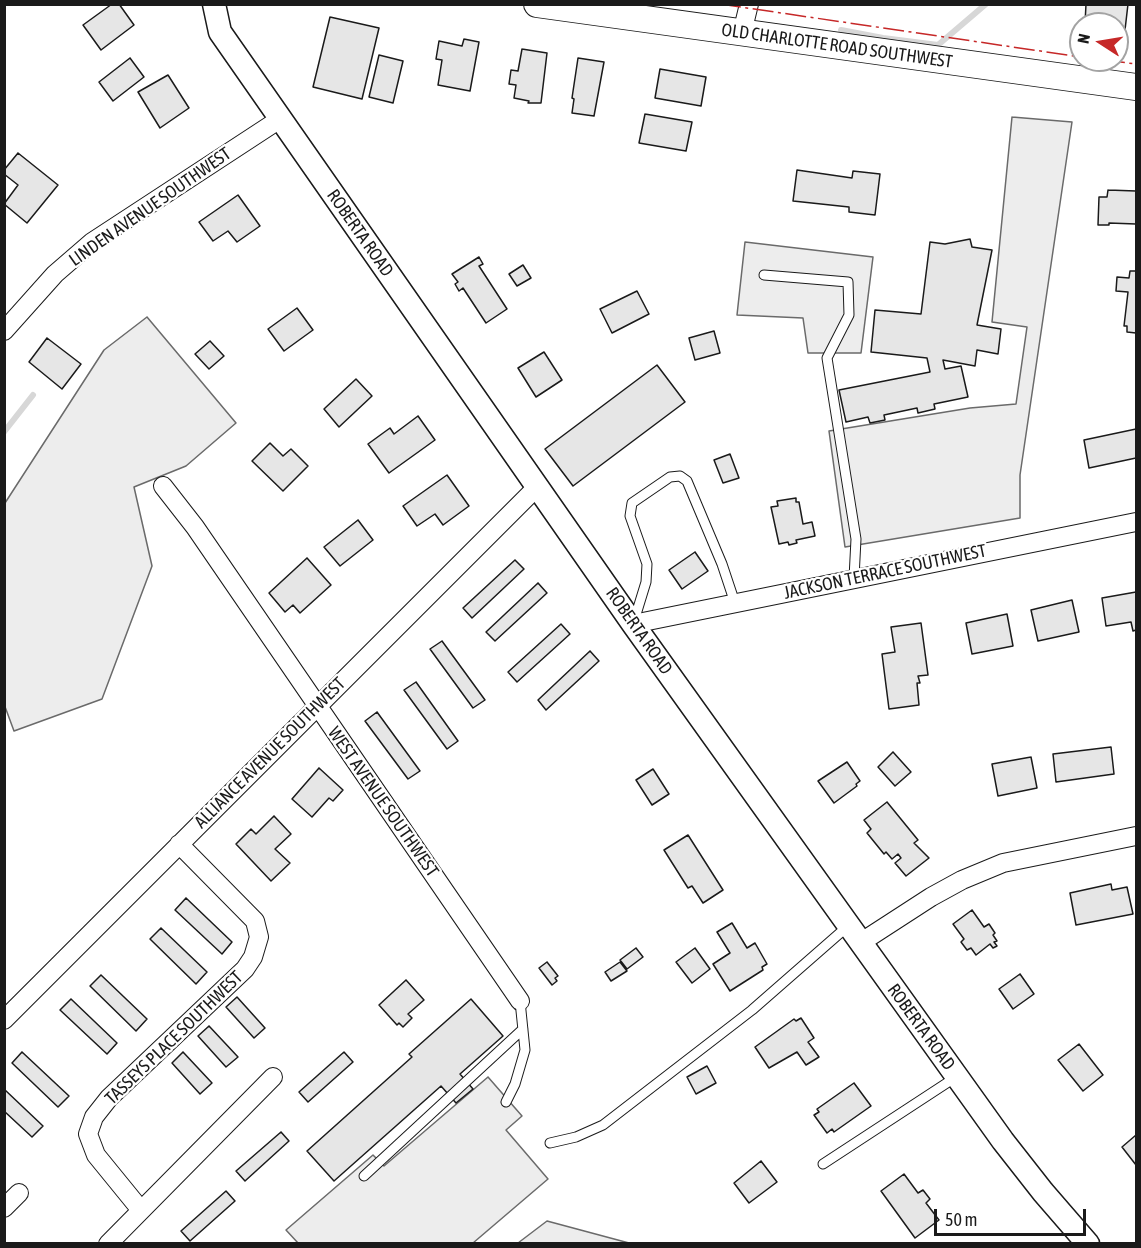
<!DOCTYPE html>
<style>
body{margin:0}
#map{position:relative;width:1141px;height:1248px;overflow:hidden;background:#fff;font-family:"Asap Condensed",sans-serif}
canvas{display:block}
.frame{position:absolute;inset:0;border:6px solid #1a1a1a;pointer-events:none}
.north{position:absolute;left:1069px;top:12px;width:60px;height:60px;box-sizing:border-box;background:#fff;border:2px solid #a3a3a3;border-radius:50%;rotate:282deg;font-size:16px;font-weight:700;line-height:24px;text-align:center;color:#1a1a1a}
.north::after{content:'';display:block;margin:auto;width:21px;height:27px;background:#c62828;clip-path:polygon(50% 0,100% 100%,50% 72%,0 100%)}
.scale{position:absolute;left:934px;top:1209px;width:152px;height:27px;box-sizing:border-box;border:3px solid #1a1a1a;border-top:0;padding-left:8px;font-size:18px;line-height:21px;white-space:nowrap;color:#1a1a1a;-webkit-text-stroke:4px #fff;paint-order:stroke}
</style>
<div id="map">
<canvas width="1141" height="1248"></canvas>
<div class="frame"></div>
<div class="north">N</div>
<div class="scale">50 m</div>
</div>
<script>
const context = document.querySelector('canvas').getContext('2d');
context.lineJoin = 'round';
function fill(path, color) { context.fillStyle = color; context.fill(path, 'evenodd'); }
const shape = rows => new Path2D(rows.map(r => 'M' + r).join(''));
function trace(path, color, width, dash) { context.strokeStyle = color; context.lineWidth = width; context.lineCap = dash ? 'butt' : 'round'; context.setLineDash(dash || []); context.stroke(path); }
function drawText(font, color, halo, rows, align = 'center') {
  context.font = font + ' "Asap Condensed",sans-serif'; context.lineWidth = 4.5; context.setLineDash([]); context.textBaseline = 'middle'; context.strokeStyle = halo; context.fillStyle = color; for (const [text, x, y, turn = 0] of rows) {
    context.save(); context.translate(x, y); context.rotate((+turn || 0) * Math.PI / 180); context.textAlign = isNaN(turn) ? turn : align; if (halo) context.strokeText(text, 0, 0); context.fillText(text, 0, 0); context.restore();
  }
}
const built = shape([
 [1012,117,1072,122,1020,475,1020,518,845,547,829,431,970,408,1016,404,1027,327,992,322,1012,117],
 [745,242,873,257,861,353,808,353,803,318,737,315,745,242],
 [147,317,236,423,186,466,134,487,152,566,102,699,14,731,4,704,5,503,104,350,147,317],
 [488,1077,522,1116,506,1130,548,1179,473,1243,298,1243,286,1230,373,1155,384,1166,488,1077],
 [547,1221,629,1243,518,1243,547,1221]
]);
const stream = shape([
 [841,30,883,38,938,45,986,4],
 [4,432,33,395]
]);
const building = shape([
 [112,4,119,4,134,25,101,50,83,25,112,4],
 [1086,4,1128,4,1125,30,1117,30,1117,24,1085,24,1086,4],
 [330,17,379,28,362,99,313,87,330,17],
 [464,39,479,42,470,91,438,85,442,60,436,59,439,41,462,46,464,39],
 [522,49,547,53,541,103,528,103,529,101,514,98,516,85,509,84,511,70,518,71,522,49],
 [379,55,403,61,393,103,369,97,379,55],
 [130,58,144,77,113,101,99,82,130,58],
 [578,58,604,62,594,116,572,113,574,99,572,98,578,58],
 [660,69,706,77,701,106,655,98,660,69],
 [168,75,189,108,160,128,138,92,168,75],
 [645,114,692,122,686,151,639,143,645,114],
 [18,153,58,185,27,223,4,204,18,185,4,174,4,170,18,153],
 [797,170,852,178,853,171,880,174,875,215,849,212,849,207,793,201,797,170],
 [1108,190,1136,191,1136,224,1109,223,1109,225,1098,225,1099,197,1107,197,1108,190],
 [238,195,260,226,237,242,228,231,213,241,199,222,238,195],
 [970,239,972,247,992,250,977,325,1001,329,998,354,977,350,975,366,943,360,945,369,961,366,968,397,934,404,935,409,918,413,917,408,884,415,885,420,870,423,868,417,846,422,839,390,930,372,927,358,871,352,875,310,921,314,930,242,945,244,970,239],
 [479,257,483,264,479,266,507,309,486,323,463,288,459,291,455,284,458,282,452,274,479,257],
 [523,265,531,278,517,286,509,274,523,265],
 [1130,271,1136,271,1136,333,1127,332,1127,326,1124,326,1128,292,1116,291,1117,277,1129,278,1130,271],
 [637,291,649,314,612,333,600,309,637,291],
 [297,308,313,330,284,351,268,329,297,308],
 [714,331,720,353,695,360,689,338,714,331],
 [47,338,81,364,62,389,29,362,47,338],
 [210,341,224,356,209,369,195,354,210,341],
 [544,352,562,380,536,397,518,368,544,352],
 [657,365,685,402,573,486,545,449,657,365],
 [356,379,372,396,339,427,324,409,356,379],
 [418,416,435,440,389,473,368,444,390,428,394,434,418,416],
 [1136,429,1136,458,1089,468,1084,440,1136,429],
 [270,443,283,456,291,449,308,466,283,491,252,461,270,443],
 [730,454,739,478,723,483,714,460,730,454],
 [447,475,469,506,443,525,435,514,417,526,403,506,447,475],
 [796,498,796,502,799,502,803,524,812,522,815,536,796,540,797,543,789,545,788,542,779,544,771,507,778,506,777,501,796,498],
 [358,520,373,540,340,566,324,547,358,520],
 [695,552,708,571,682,589,669,570,695,552],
 [307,558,331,585,300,613,293,605,285,612,269,593,307,558],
 [515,560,524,569,472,618,463,608,515,560],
 [538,583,547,593,495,641,486,632,538,583],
 [1136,592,1136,630,1133,631,1131,622,1106,626,1102,598,1136,592],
 [1072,600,1079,632,1038,641,1031,610,1072,600],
 [1007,614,1013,646,972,654,966,623,1007,614],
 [921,623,928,675,918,676,920,683,917,683,919,705,889,709,882,654,895,652,891,627,921,623],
 [561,624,570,634,517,682,508,672,561,624],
 [442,641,485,700,473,708,430,649,442,641],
 [590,651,599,661,546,710,538,700,590,651],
 [416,682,458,741,447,749,404,690,416,682],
 [377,712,420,771,408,779,365,721,377,712],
 [1111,747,1114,774,1056,782,1053,754,1111,747],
 [893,752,911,772,895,786,878,767,893,752],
 [1031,757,1037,788,998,796,992,764,1031,757],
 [847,762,860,781,856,784,857,786,834,803,818,781,847,762],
 [319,768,343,790,333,801,329,798,312,817,292,799,319,768],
 [653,769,669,794,652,805,636,780,653,769],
 [887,802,918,840,914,843,929,858,906,876,895,863,901,858,898,854,892,859,886,852,884,854,867,833,871,829,864,820,887,802],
 [274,816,291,834,275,849,290,863,271,881,236,844,251,829,256,834,274,816],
 [688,835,723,890,703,903,692,886,688,888,664,850,688,835],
 [1111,884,1112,890,1127,887,1133,914,1076,925,1070,893,1111,884],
 [186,898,232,942,222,954,175,910,186,898],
 [972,910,984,927,989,924,995,933,993,935,997,941,994,942,997,946,993,948,990,944,976,955,971,948,967,950,961,942,964,939,953,924,972,910],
 [732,923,747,948,755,943,767,964,762,967,763,970,730,991,713,964,730,953,717,932,732,923],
 [161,928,207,972,196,984,150,939,161,928],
 [636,948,643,957,627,969,620,960,636,948],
 [695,948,710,969,692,983,676,962,695,948],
 [547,962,558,976,555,978,557,981,552,985,539,968,547,962],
 [620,962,627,971,611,981,605,972,620,962],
 [1020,974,1034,994,1013,1009,999,989,1020,974],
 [101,975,147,1019,136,1031,90,986,101,975],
 [406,980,424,1000,408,1014,412,1018,403,1027,399,1023,397,1025,379,1005,406,980],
 [237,997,265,1028,254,1038,226,1007,237,997],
 [71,999,117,1043,107,1054,60,1010,71,999],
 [471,999,503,1036,460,1074,473,1089,456,1103,441,1086,334,1181,307,1151,412,1057,409,1054,471,999],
 [801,1018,814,1038,808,1042,819,1057,806,1065,797,1052,769,1068,755,1047,794,1019,796,1021,801,1018],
 [209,1026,238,1057,226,1067,198,1036,209,1026],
 [1079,1044,1103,1075,1083,1091,1058,1060,1079,1044],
 [22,1052,69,1096,58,1107,12,1063,22,1052],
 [183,1052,212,1083,200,1094,172,1063,183,1052],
 [344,1052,353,1062,308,1102,299,1092,344,1052],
 [707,1066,716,1083,696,1094,687,1077,707,1066],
 [854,1083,871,1106,834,1132,832,1129,827,1133,814,1115,819,1112,817,1109,854,1083],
 [4,1089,43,1126,32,1137,4,1111,4,1089],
 [281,1132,289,1141,245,1181,236,1171,281,1132],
 [1136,1135,1136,1165,1122,1147,1136,1135],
 [761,1161,777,1182,749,1203,734,1183,761,1161],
 [904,1174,918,1193,923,1190,930,1199,926,1203,939,1220,915,1238,881,1191,904,1174],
 [226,1191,235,1201,190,1241,181,1231,226,1191]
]);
const service = shape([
 [764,275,848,282,849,315,827,358,856,539,854,578],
 [634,621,646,582,647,564,630,516,632,503,670,477,680,476,687,481,722,564,735,603],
 [506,1102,515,1084,525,1050,520,1001],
 [550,1143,576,1137,603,1125,752,1010,848,926],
 [823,1164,956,1077],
 [364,1176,523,1029]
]);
const minor = shape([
 [742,33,749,4],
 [4,331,55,274,92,242,280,119],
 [163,486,195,527,520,1001],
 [633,624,1136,522],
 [860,943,931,897,962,880,1003,863,1136,836],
 [4,1020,537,487],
 [4,1208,19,1193],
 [140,1209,96,1155,88,1134,94,1117,109,1098,245,969,253,957,259,937,255,921,179,844],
 [108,1244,273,1077]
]);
const tertiary = shape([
 [214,4,220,32,633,624,1003,1141,1043,1192,1088,1244]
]);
const secondary = shape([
 [537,4,1136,87]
]);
const power = shape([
 [720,4,1081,57],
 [1104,60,1136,64]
]);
const streetNames = [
 ["OLD CHARLOTTE ROAD SOUTHWEST",837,46,8],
 ["LINDEN AVENUE SOUTHWEST",150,207,-35],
 ["ROBERTA ROAD",360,233,55],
 ["JACKSON TERRACE SOUTHWEST",885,572,-12],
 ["ROBERTA ROAD",639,631,55],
 ["ALLIANCE AVENUE SOUTHWEST",270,753,-45],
 ["WEST AVENUE SOUTHWEST",383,802,55],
 ["ROBERTA ROAD",921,1027,54],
 ["TASSEYS PLACE SOUTHWEST",174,1038,-44]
];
fill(built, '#ededed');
trace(built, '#6a6a6a', 1.5);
trace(stream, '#d7d7d7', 6);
fill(building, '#e6e6e6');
trace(building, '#1a1a1a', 1.5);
trace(service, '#1a1a1a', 11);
trace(minor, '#1a1a1a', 20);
trace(tertiary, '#1a1a1a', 25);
trace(secondary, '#1a1a1a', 28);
trace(service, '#fff', 9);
trace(minor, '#fff', 18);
trace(tertiary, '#fff', 22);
trace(secondary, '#fff', 26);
trace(power, '#c62828', 1.5, [21, 4.5, 3, 4.5]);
drawText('18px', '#1a1a1a', '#fff', streetNames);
</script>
